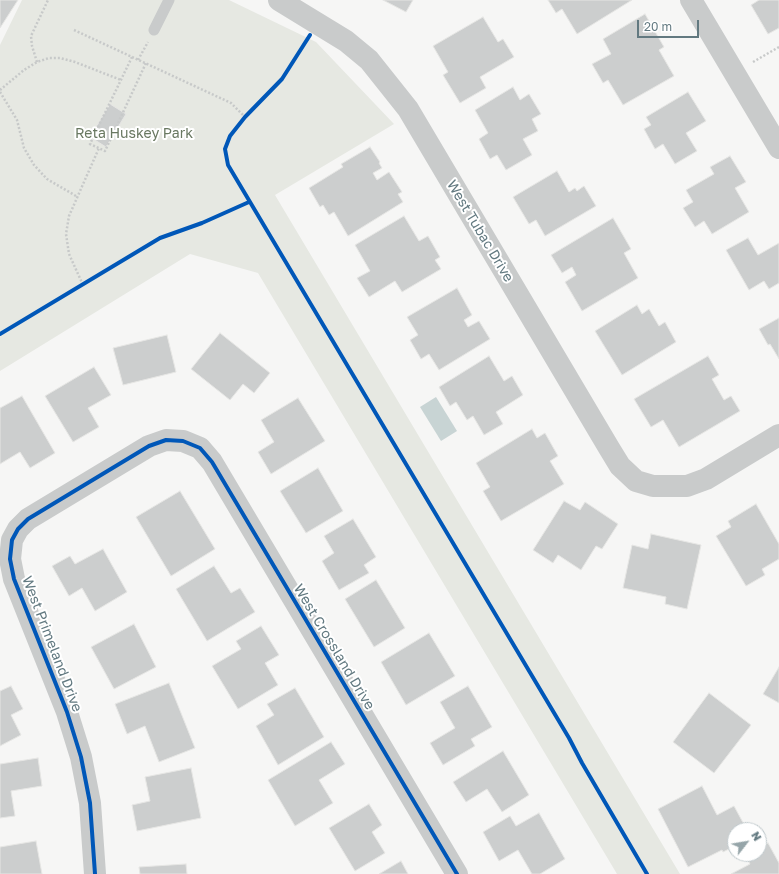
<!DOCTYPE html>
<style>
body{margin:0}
#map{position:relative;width:779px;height:874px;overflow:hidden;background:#f6f6f5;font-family:"Golos Text",sans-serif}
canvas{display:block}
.north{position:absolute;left:727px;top:822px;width:40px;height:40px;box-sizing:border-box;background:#fff;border:1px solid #c0c9cc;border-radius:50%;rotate:59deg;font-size:11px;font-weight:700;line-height:16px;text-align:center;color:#627980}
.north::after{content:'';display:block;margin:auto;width:14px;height:18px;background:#96a5a9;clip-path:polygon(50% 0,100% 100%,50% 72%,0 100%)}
.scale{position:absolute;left:637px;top:20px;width:62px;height:18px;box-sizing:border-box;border:2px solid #627980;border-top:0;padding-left:5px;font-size:12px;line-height:14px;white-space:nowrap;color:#627980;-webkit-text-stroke:3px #fff;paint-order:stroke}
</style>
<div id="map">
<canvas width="779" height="874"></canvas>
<div class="north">N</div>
<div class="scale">20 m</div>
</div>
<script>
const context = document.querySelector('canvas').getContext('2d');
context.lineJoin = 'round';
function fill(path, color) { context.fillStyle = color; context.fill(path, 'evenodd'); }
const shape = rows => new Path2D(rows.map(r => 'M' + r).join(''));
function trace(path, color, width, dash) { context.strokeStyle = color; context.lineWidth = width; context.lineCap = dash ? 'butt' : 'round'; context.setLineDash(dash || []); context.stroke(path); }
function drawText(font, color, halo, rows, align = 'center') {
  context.font = font + ' "Golos Text",sans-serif'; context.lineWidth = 4; context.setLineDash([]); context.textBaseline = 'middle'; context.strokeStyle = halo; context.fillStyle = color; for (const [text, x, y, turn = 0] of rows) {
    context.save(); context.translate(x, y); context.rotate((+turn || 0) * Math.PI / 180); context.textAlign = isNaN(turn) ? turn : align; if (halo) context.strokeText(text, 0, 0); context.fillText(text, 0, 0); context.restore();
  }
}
const green = shape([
 [22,0,229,0,316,42,394,124,275,195,680,874,617,874,258,273,190,254,0,371,0,45]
]);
const water = shape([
 [436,397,457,431,441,441,420,407]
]);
const building = shape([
 [0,0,18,0,0,28,0,0],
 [383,0,413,0,406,12,383,0],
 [548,0,632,0,577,34,562,9,556,13,548,0],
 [759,0,779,0,779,28,768,34,751,5,759,0],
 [645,14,664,47,659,50,674,76,623,105,608,80,603,83,592,64,611,54,603,39,645,14],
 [483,17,498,42,503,39,514,57,480,77,486,88,460,103,443,75,448,72,433,46,483,17],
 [513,87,520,100,529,94,541,114,532,119,538,131,523,139,532,155,506,170,497,155,490,159,479,139,488,133,475,110,513,87],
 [688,92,706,121,686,133,697,151,675,164,663,144,655,149,644,129,651,125,646,117,688,92],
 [110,104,126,114,106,147,90,137,110,104],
 [370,147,380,162,379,163,382,168,373,173,377,180,389,172,402,192,398,194,403,202,348,236,334,212,329,215,323,205,320,207,309,188,343,167,341,164,370,147],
 [730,156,746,182,735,188,749,212,712,234,704,221,695,227,683,208,693,202,686,190,714,174,710,167,730,156],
 [557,171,569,192,575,188,577,191,584,186,596,206,545,236,536,220,529,224,513,197,557,171],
 [404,216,419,241,428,236,440,257,435,260,441,269,402,292,395,281,369,297,357,278,370,271,355,245,404,216],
 [613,218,631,249,624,253,638,278,582,311,565,282,576,275,572,267,562,273,551,255,613,218],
 [748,238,758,255,779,243,779,283,769,289,764,281,749,290,726,250,748,238],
 [457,288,472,315,464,320,468,327,479,321,490,339,439,370,429,354,421,359,410,340,418,335,407,317,457,288],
 [637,305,642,314,649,309,659,326,665,322,676,342,622,375,595,331,637,305],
 [779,318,779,359,770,344,768,345,759,329,779,318],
 [220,333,270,373,254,393,243,384,230,400,191,369,220,333],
 [167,335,176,372,123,385,113,348,167,335],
 [489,356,504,381,512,376,523,395,496,412,503,424,484,435,473,416,467,420,456,402,450,406,439,387,489,356],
 [708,356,719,375,712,379,724,400,731,396,740,411,679,447,663,420,651,427,634,399,708,356],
 [94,367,111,395,88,408,99,427,73,442,45,396,94,367],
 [22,396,55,453,30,468,20,452,0,464,0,408,22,396],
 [298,398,325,441,271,474,258,452,274,442,261,420,298,398],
 [532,429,537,438,545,433,558,456,550,461,564,484,501,521,483,491,490,487,476,463,532,429],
 [318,468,343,511,306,533,280,491,318,468],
 [180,491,215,549,171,576,136,517,180,491],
 [564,501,580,510,585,502,618,524,602,549,596,546,581,570,558,555,553,563,533,550,564,501],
 [756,504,779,544,779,559,762,569,765,575,746,586,716,536,731,527,728,521,756,504],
 [353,519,376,557,364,565,369,573,339,590,322,561,334,553,324,536,353,519],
 [651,534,701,545,687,609,665,604,666,597,623,588,632,545,648,549,651,534],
 [103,549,127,592,95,611,82,588,69,596,52,566,70,556,75,564,103,549],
 [214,566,231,593,240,588,255,612,207,641,176,589,214,566],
 [376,580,405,628,374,647,345,599,376,580],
 [134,624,156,667,114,689,91,647,134,624],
 [261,626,279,655,265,663,278,685,238,709,212,666,241,649,236,641,261,626],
 [429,633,455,676,406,705,381,662,429,633],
 [779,667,779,703,763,694,779,667],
 [169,683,195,748,159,762,145,726,127,734,115,704,169,683],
 [11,686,23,709,11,715,21,735,0,746,0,691,11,686],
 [468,686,492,727,471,739,475,746,443,765,430,743,455,728,440,702,468,686],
 [295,688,324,737,278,765,256,726,274,715,267,704,295,688],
 [709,693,751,725,714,773,673,742,709,693],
 [331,742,345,764,319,780,333,803,295,826,268,780,331,742],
 [503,751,529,795,502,812,487,789,466,802,453,782,503,751],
 [38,758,42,786,11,791,15,816,0,818,0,764,38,758],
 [191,768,201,818,137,831,132,805,150,801,145,777,191,768],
 [702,786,717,815,734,806,747,830,735,830,735,846,723,852,722,850,688,867,658,809,702,786],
 [369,804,382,825,372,832,385,853,355,871,329,828,369,804],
 [539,813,565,859,540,874,532,874,518,850,499,861,483,832,510,816,516,826,539,813],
 [36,841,42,874,0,874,0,847,36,841],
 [768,843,779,863,779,874,731,874,750,864,745,855,759,854,759,848,768,843],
 [401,861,408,874,379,874,401,861],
 [186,864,187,874,140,874,139,867,186,864]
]);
const path = shape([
 [74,30,231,103,245,117],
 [132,57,90,144,105,151,146,63],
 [138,60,148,42],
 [37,62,32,46,31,36,48,0],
 [753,62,779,47],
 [0,90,24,70,37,62,49,58,60,58,75,62,121,80],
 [0,92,17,120,24,148,34,165,47,179,76,196],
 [83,285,69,254,66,234,69,216,99,148]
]);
const lane = shape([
 [154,30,169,0]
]);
const street = shape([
 [279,0,346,41,369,60,408,109,609,448,620,466,636,481,653,486,687,486,706,479,779,435],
 [691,0,779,148],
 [95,874,90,803,81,757,67,712,14,579,10,559,12,540,18,529,28,519,149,446,166,440,183,441,200,448,212,462,457,874]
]);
const cycleway = shape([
 [310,35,282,79,245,117,230,136,225,149,228,165,569,738,582,763,647,874],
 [0,334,160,238,202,223,249,202],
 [95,874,90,803,81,757,67,712,14,579,10,559,12,540,18,529,28,519,149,446,166,440,183,441,200,448,212,462,457,874]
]);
const parkNames = [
 ["Reta Huskey Park",134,134]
];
const streetNames = [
 ["West Tubac Drive",480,231,59],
 ["West Primeland Drive",52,644,69],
 ["West Crossland Drive",334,647,59]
];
fill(green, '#e6e8e2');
fill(water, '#c8d4d4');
fill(building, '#cccece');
trace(building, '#e6e6e4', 1);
trace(path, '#c7c9c9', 2.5, [2, 2]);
trace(lane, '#c9cbcb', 11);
trace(street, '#c9cbcb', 22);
trace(cycleway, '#0057b8', 4);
drawText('14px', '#697861', '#fff', parkNames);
drawText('14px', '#627980', '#fff', streetNames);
</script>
